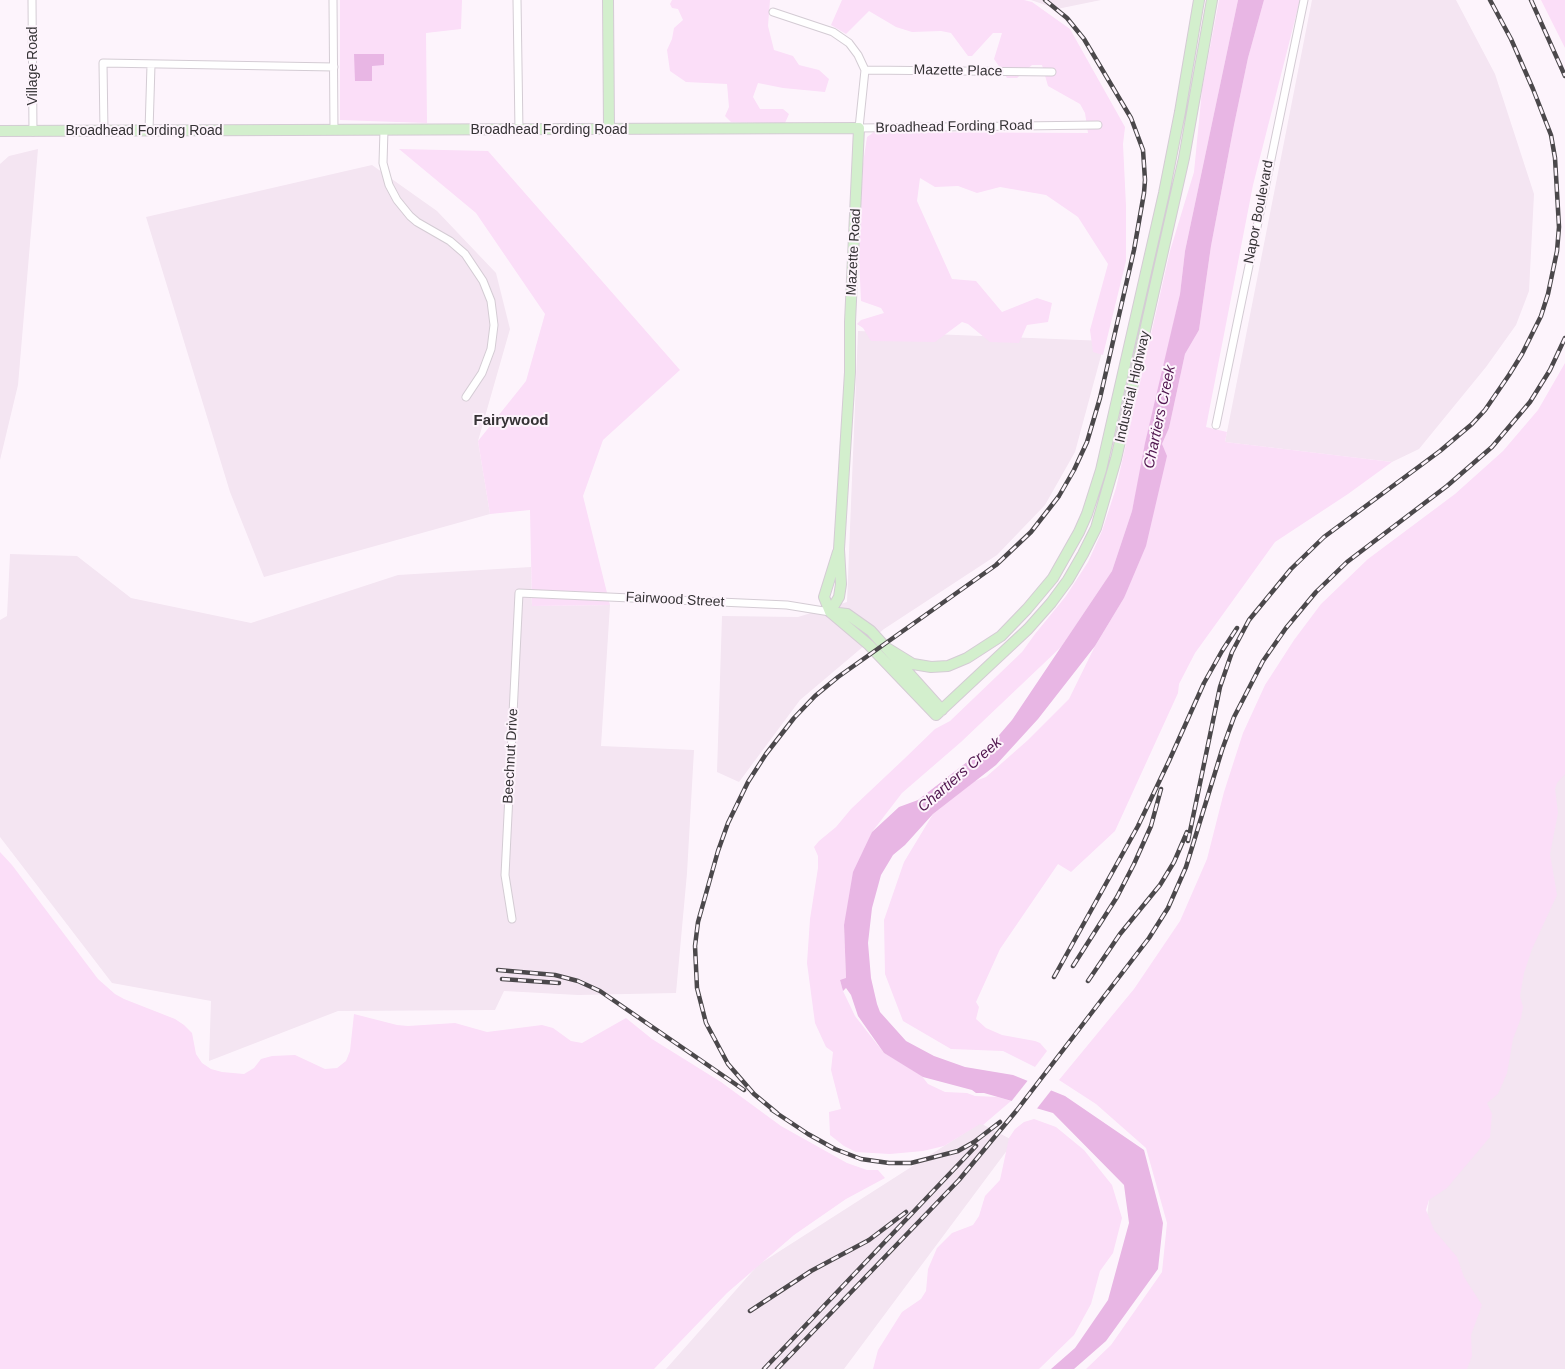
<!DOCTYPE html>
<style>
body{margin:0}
canvas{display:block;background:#fdf4fc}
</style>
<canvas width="1565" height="1369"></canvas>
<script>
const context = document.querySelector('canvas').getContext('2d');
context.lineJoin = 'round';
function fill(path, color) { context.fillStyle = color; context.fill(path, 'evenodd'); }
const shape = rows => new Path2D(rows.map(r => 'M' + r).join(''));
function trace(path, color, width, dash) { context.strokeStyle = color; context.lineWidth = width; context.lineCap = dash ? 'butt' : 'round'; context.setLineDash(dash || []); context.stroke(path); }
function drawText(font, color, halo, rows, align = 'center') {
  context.font = font + ' Arial,sans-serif'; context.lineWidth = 4; context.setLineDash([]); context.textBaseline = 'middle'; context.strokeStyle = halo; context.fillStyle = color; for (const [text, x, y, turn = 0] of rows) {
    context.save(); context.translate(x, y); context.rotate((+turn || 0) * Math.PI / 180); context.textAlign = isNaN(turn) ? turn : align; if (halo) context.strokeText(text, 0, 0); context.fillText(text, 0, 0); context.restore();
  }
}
const built = shape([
 [1031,0,1101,0,1057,9],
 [1312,0,1456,0,1495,74,1534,194,1529,291,1516,325,1486,367,1419,449,1392,462,1225,442],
 [38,149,18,385,0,460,0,164,9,156],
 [372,165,437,211,496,273,510,329,478,441,490,514,264,577,230,492,146,217],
 [858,331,1105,341,1075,452,1045,505,997,555,884,629,800,700,739,782,717,772,722,616,798,617,847,602],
 [10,554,77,556,131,598,251,623,398,575,531,567,532,606,610,605,601,746,694,750,687,873,676,993,578,995,504,991,495,1010,338,1011,209,1061,211,1001,112,983,0,837,0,620,7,616],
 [1565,598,1565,1369,1409,1369,1495,641],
 [980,1123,1014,1141,844,1369,666,1369,758,1265]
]);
const green = shape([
 [340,0,462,0,461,29,426,33,427,123,340,120],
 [672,0,770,0,768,26,774,50,793,56,799,65,819,70,829,79,825,92,783,88,758,83,753,97,760,109,783,109,789,114,785,123,731,122,725,116,729,107,727,84,686,82,670,71,667,50,672,39,674,28,683,20,678,9,672,8,670,4],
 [842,0,1024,0,1032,2,1070,29,1125,127,1123,144,1126,206,1126,261,1103,355,1093,352,1090,330,1108,264,1078,217,1046,195,1000,187,977,193,958,186,935,187,920,178,917,201,952,279,976,281,1002,312,1037,298,1052,303,1048,322,1027,325,1019,343,990,342,968,324,962,322,935,342,871,341,863,328,857,324,861,320,884,313,881,308,861,301,859,257,863,164,867,137,874,132,1088,133,1085,113,1080,104,1048,86,1042,65,1032,65,1017,78,1007,78,994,59,1002,33,993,33,972,56,968,56,951,33,941,31,912,32,896,27,869,11,846,34,831,25],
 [1219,0,1238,0,1185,251,1180,294,1132,511,1112,571,1061,647,961,742,902,793,872,832,844,925,846,979,840,980,843,991,855,1016,884,1053,921,1075,928,1084,945,1092,967,1093,975,1096,998,1097,1011,1101,983,1125,980,1124,944,1146,923,1151,890,1154,856,1152,844,1146,830,1135,829,1112,841,1109,831,1070,833,1052,826,1047,815,1023,807,963,810,919,818,868,818,856,814,847,819,841,836,827,851,809,904,759,935,729,950,721,1022,652,1035,634,1066,596,1088,562,1102,531,1116,488,1170,251,1194,172,1202,90],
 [1264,0,1300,0,1253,185,1206,427,1227,432,1225,442,1392,462,1348,494,1275,542,1195,653,1179,684,1178,693,1115,831,1071,872,1058,864,1000,949,976,1002,979,1007,976,1019,986,1028,1002,1035,1035,1041,1040,1043,1047,1051,1035,1067,1003,1051,951,1049,903,1021,885,974,884,920,904,862,933,814,975,781,986,777,1028,740,1069,699,1095,646,1124,598,1162,444,1169,428,1185,354,1199,330,1211,246,1234,125,1248,58],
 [1541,0,1565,0,1565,48],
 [399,149,488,151,680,370,603,440,583,496,610,605,532,606,530,510,490,514,478,441,526,381,545,314,476,213],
 [1565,363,1565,774,1557,783,1555,789,1558,813,1550,854,1557,895,1532,949,1524,973,1520,996,1523,1007,1521,1018,1513,1039,1507,1073,1498,1094,1487,1103,1492,1114,1490,1137,1447,1188,1429,1200,1426,1210,1434,1230,1457,1257,1464,1277,1482,1305,1471,1335,1472,1356,1467,1369,1086,1369,1111,1345,1162,1272,1167,1223,1146,1148,1096,1104,1059,1080,1134,989,1180,921,1207,859,1224,792,1243,733,1265,685,1294,640,1321,604,1368,559,1455,494,1503,451,1538,410],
 [0,852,12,865,98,979,115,994,124,999,175,1019,184,1025,192,1033,196,1054,202,1063,211,1069,222,1072,244,1074,254,1068,261,1059,272,1056,295,1055,325,1069,337,1068,346,1061,350,1051,354,1014,397,1025,408,1026,455,1023,487,1032,542,1025,553,1028,571,1041,582,1043,626,1018,652,1039,721,1082,781,1126,847,1163,867,1170,878,1170,885,1178,846,1199,794,1235,727,1293,654,1369,0,1369],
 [1034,1119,1056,1127,1084,1150,1112,1185,1122,1218,1113,1253,1100,1271,1091,1304,1074,1335,1039,1369,873,1369,878,1350,902,1312,921,1299,926,1291,928,1269,937,1248,952,1233,973,1225,979,1216,985,1196,1000,1180,1009,1138,1015,1129,1024,1122]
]);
const water = shape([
 [1238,0,1264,0,1248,58,1234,125,1211,246,1199,330,1185,354,1169,428,1162,444,1167,456,1146,546,1124,598,1095,646,1038,719,996,765,933,814,905,845,893,855,881,875,872,908,868,943,871,978,877,1004,880,1012,906,1041,934,1056,965,1067,1013,1075,1065,1096,1144,1150,1163,1223,1158,1269,1106,1341,1074,1369,1051,1369,1075,1348,1108,1300,1129,1223,1124,1185,1053,1113,998,1097,984,1093,976,1093,972,1090,923,1077,884,1053,858,1016,851,995,846,988,843,991,840,980,846,978,844,925,853,872,872,832,899,807,918,800,994,741,1012,720,1112,571,1132,511,1145,443,1180,294,1185,251],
 [354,54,384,54,384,65,372,66,372,81,355,81]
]);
const pier = shape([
 [1029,1079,1053,1088,1035,1111,1010,1103]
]);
const street = shape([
 [32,0,33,132],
 [333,0,334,130],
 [517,0,519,130],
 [773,12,833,32,849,43,858,55,865,70,859,128,1098,125],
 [865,70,1052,72],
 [384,130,383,163,389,185,397,200,410,216,417,222,450,241,465,254,483,281,491,301,494,325,491,349,482,373,466,397],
 [104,131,103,63,334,67],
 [149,131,151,65],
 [1216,425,1304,0],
 [512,919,505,875,519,593,787,605,830,612]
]);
const secondary = shape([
 [608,0,609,130],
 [0,131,859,128,850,322,850,372,839,549,841,584,839,597,830,612],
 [838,552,824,597,830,612,869,645,936,715,1028,629,1051,603,1068,580,1083,554,1096,528,1116,459,1184,158,1212,0],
 [830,612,847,614,871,631,942,710],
 [887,648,913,664,931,667,948,666,967,658,1001,636,1027,609,1053,578,1079,532,1087,514,1101,470,1164,193,1180,112,1199,0]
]);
const rail = shape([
 [1531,0,1565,76],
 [1188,841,1220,687,1232,652,1249,620,1291,569,1324,537,1440,451,1472,424,1485,410,1509,375,1522,354,1541,316,1548,294,1557,251,1559,227,1555,158,1551,135,1533,89,1511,39,1490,0],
 [1073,966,1117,897,1134,864,1151,826,1161,789],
 [498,970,555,975,578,981,600,991,744,1090],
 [1054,977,1138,826,1169,761,1204,683,1222,651,1237,628],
 [502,979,559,983],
 [1088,981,1120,934,1160,885,1174,862,1187,832],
 [772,1110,808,1134,835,1149,861,1159,889,1163,911,1163,958,1151,974,1142,1000,1122],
 [777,1113,754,1094,728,1064,706,1023,697,988,695,946,698,922,718,851,728,823,748,782,766,754,794,718,815,696,838,677,996,565,1031,532,1059,496,1074,470,1087,442,1100,398,1134,250,1144,193,1145,180,1143,150,1131,118,1084,39,1067,18,1045,0],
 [750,1311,811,1271,869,1240,906,1212],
 [764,1369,976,1146],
 [777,1369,959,1180,1017,1110,1149,938,1168,908,1186,867,1222,750,1234,717,1263,661,1286,628,1316,592,1347,562,1447,486,1492,447,1530,402,1550,370,1565,338]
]);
const streetNames = [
 ["Village Road",33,66,-90],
 ["Mazette Place",958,71,1],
 ["Broadhead Fording Road",954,127,-1],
 ["Broadhead Fording Road",549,130],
 ["Broadhead Fording Road",144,131],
 ["Napor Boulevard",1259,212,-79],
 ["Mazette Road",854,252,-87],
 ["Industrial Highway",1133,387,-77],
 ["Fairwood Street",675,600,3],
 ["Beechnut Drive",511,756,-87]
];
const waterNames = [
 ["Chartiers Creek",1160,417,-78],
 ["Chartiers Creek",960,775,-41]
];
const neighbourhoodNames = [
 ["Fairywood",511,421]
];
fill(built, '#f4e5f2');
fill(green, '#fbdef8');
fill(water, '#e8b6e4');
fill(pier, '#fdf4fc');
trace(street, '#d4ccd4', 9);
trace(secondary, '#d4ccd4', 12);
trace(street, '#fff', 7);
trace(secondary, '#d3efcd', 10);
trace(rail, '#4b484b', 4.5);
trace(rail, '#fdf4fc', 2.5, [8]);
drawText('14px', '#353235', '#fdf4fc', streetNames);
drawText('italic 15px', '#50164e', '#fdf4fc', waterNames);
drawText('bold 15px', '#353235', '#fdf4fc', neighbourhoodNames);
</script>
